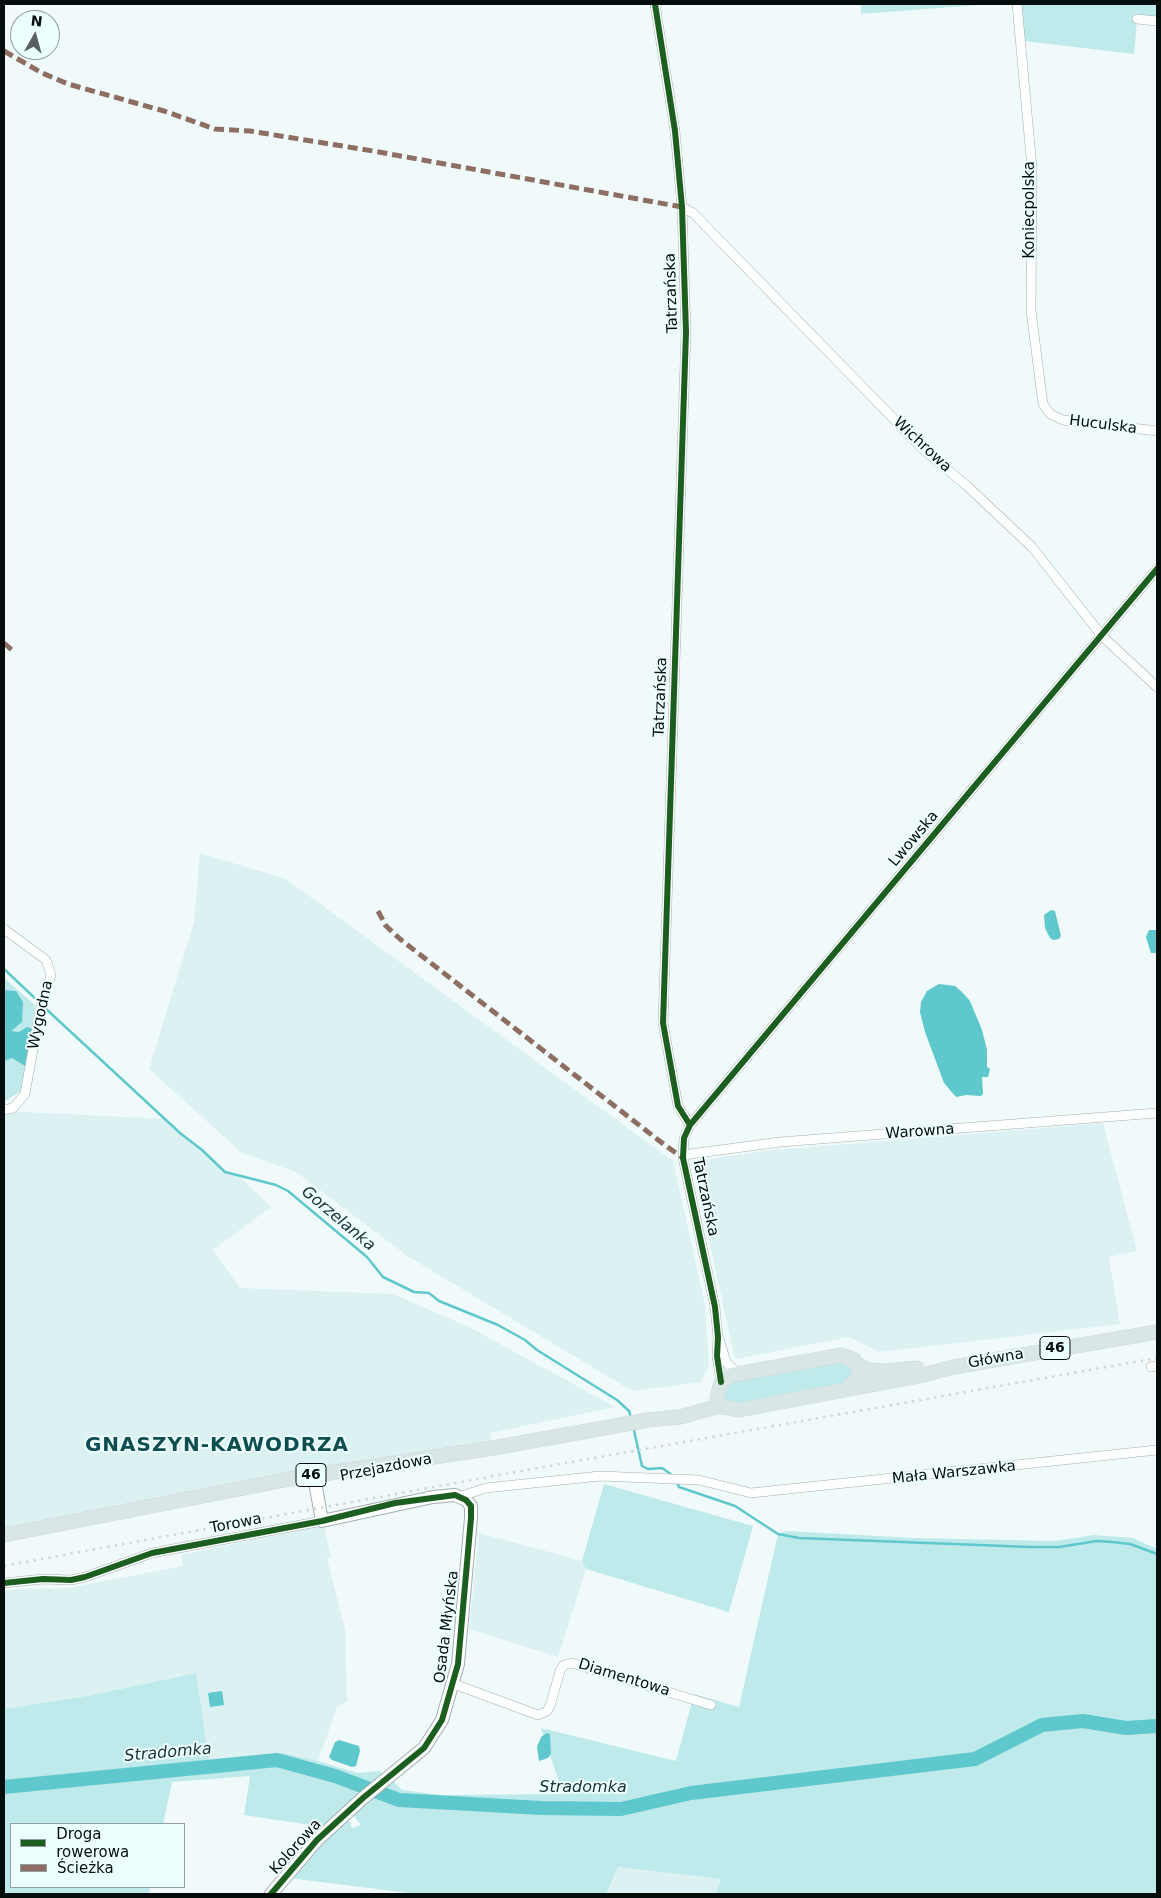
<!DOCTYPE html>
<meta charset="utf-8">
<style>
body{margin:0}
#map{position:relative;width:1161px;height:1898px;overflow:hidden;background:#f1fafa;font-family:"DejaVu Sans",sans-serif}
canvas{display:block}
.frame{position:absolute;inset:0;border:5px solid #060d0d;pointer-events:none}
.legend{position:absolute;left:10px;top:1823px;width:175px;height:65px;box-sizing:border-box;background:#edfefe;border:1px solid #919e9e;margin:0;padding:6px 9px;list-style:none;font-size:15px;color:#060d0d}
.legend li{display:flex;align-items:center;gap:10px;height:25px}
.legend b{width:25px;border:1px solid #919e9e}
.north{position:absolute;left:10px;top:10px;width:50px;height:50px;box-sizing:border-box;background:#edfefe;border:1px solid #919e9e;border-radius:50%;rotate:7deg;font-size:14px;font-weight:700;line-height:20px;text-align:center;color:#060d0d}
.north::after{content:'';display:block;margin:auto;width:18px;height:22px;background:#586060;clip-path:polygon(50% 0,100% 100%,50% 72%,0 100%)}
</style>
<div id="map">
<canvas width="1161" height="1898"></canvas>
<div class="frame"></div>
<ul class="legend">
<li><b style="height:6px;background:#1b5e20"></b>Droga rowerowa</li>
<li><b style="height:6px;background:#8d6e63"></b>Ścieżka</li>
</ul>
<div class="north">N</div>
</div>
<script>
const context = document.querySelector('canvas').getContext('2d');
context.lineJoin = 'round';
function fill(path, color) { context.fillStyle = color; context.fill(path, 'evenodd'); }
const shape = rows => new Path2D(rows.map(r => 'M' + r).join(''));
function trace(path, color, width, dash) { context.strokeStyle = color; context.lineWidth = width; context.lineCap = dash ? 'butt' : 'round'; context.setLineDash(dash || []); context.stroke(path); }
function drawText(font, color, halo, rows, align = 'center') {
  context.font = font + ' "DejaVu Sans",sans-serif'; context.lineWidth = 4; context.setLineDash([]); context.textBaseline = 'middle'; context.strokeStyle = halo; context.fillStyle = color; for (const [text, x, y, turn = 0] of rows) {
    context.save(); context.translate(x, y); context.rotate((+turn || 0) * Math.PI / 180); context.textAlign = isNaN(turn) ? turn : align; if (halo) context.strokeText(text, 0, 0); context.fillText(text, 0, 0); context.restore();
  }
}
const built = shape([
 [200,853,286,879,673,1161,705,1305,709,1365,701,1382,632,1391,409,1257,296,1172,242,1153,149,1069,194,922],
 [4,1111,165,1119,225,1172,241,1178,271,1207,213,1250,240,1288,393,1294,471,1328,615,1407,490,1433,493,1448,212,1500,4,1527],
 [1103,1123,1137,1251,1109,1257,1120,1324,879,1352,849,1337,735,1359,692,1162,763,1151],
 [324,1525,331,1557,327,1558,345,1629,347,1701,337,1707,318,1761,284,1753,209,1760,196,1673,87,1696,4,1709,4,1591,15,1589,68,1588,183,1566,181,1555],
 [479,1533,582,1561,586,1569,558,1657,469,1629],
 [618,1867,721,1879,715,1894,606,1894]
]);
const green = shape([
 [861,4,992,4,861,14],
 [1020,4,1157,4,1157,21,1137,20,1134,54,1024,41],
 [4,978,35,1005,22,1090,4,1102],
 [835,1360,855,1369,849,1382,741,1406,723,1400,723,1390,728,1384,736,1380],
 [604,1484,753,1526,729,1612,586,1569,582,1561],
 [787,1531,915,1538,1055,1541,1094,1535,1133,1538,1157,1549,1157,1894,715,1894,721,1879,618,1867,606,1894,417,1894,289,1878,347,1815,352,1828,361,1825,351,1812,391,1779,402,1790,441,1795,563,1794,541,1728,676,1761,694,1694,739,1707,778,1534],
 [196,1673,209,1760,284,1753,318,1761,358,1773,379,1771,384,1775,324,1827,244,1815,250,1776,172,1782,163,1824,11,1824,11,1887,150,1887,149,1894,4,1894,4,1709,87,1696]
]);
const water = shape([
 [1051,910,1055,911,1061,936,1059,939,1053,940,1050,938,1045,928,1044,915],
 [1149,930,1157,930,1157,953,1151,953,1146,937],
 [939,984,955,986,963,993,970,1001,982,1030,987,1050,987,1067,990,1069,988,1077,982,1077,983,1094,981,1096,966,1095,956,1097,944,1083,925,1032,920,1012,921,1002,927,991],
 [4,990,16,991,23,1002,22,1022,11,1031,19,1032,27,1027,32,1029,25,1066,12,1058,4,1061],
 [222,1691,224,1705,210,1707,208,1693],
 [547,1733,550,1734,551,1754,548,1758,539,1761,537,1747,541,1737],
 [339,1740,359,1746,360,1751,356,1766,352,1767,332,1760,329,1757,335,1742]
]);
const stream = shape([
 [4,969,38,1001],
 [45,1008,180,1133,202,1150,225,1172,276,1185,288,1191,367,1257,383,1277,414,1292,429,1293,439,1301,498,1325,525,1340,537,1350,617,1400,629,1411,631,1418],
 [633,1426,642,1466,648,1469,662,1468,675,1477],
 [677,1482,679,1487,735,1506,778,1534,799,1538,1030,1547,1059,1547,1097,1541,1112,1542,1130,1544,1157,1554]
]);
const river = shape([
 [4,1787,277,1760,335,1776,399,1800,541,1808,621,1809,691,1793,975,1759,1042,1725,1083,1721,1126,1728,1157,1726]
]);
const street = shape([
 [655,4,675,131,682,207,686,332,663,1023,678,1106,690,1125],
 [1017,4,1032,168,1031,311,1043,404,1050,414,1063,420,1157,431],
 [1137,19,1157,21],
 [682,207,693,213,925,451,966,485,1032,547,1102,636,1157,687],
 [4,929,46,960,51,975,40,1010,25,1094,13,1108,4,1110],
 [683,1155,780,1142,1157,1113],
 [719,1339,726,1362,738,1374],
 [1151,1367,1157,1366],
 [721,1382,717,1356,718,1337,715,1307,683,1158,684,1138,690,1125,1157,569],
 [461,1496,486,1488,600,1476,699,1480,751,1493,1157,1450],
 [4,1583,43,1579,71,1580,85,1577,152,1553,322,1521],
 [454,1684,538,1715,547,1711,550,1706,560,1671,564,1665,572,1663,711,1705]
]);
const secondary = shape([
 [271,1894,317,1840,363,1798,424,1748,442,1720,458,1664,471,1518,471,1506,466,1500,455,1495,433,1497,322,1521,315,1482]
]);
const primary = shape([
 [859,1366,869,1370,887,1371,917,1368],
 [848,1389,857,1378,859,1366,853,1359,842,1355,732,1375,721,1382,717,1398,723,1407,739,1410,919,1376,953,1367,1157,1332],
 [4,1535,290,1479,493,1448,648,1420,680,1417,716,1407,723,1407]
]);
const rail = shape([
 [4,1566,521,1471,1157,1358]
]);
const quiet = shape([
 [4,51,42,73,68,84,164,111,215,129,250,131,373,151,682,207],
 [4,643,13,651],
 [378,911,386,926,400,939,666,1146,683,1158]
]);
const cycleway = shape([
 [655,4,675,131,682,207,686,332,663,1023,678,1106,690,1125],
 [721,1382,717,1356,718,1337,715,1307,683,1158,684,1138,690,1125,1157,569],
 [4,1583,43,1579,71,1580,85,1577,152,1553,322,1521,395,1503,455,1495,466,1500,471,1506,471,1518,458,1664,442,1720,424,1748,363,1798,317,1840,271,1894]
]);
const shields = [
 [1055,1348,30],
 [311,1475,30]
];
const shieldNames = [
 ["46",1055,1348],
 ["46",311,1475]
];
const streetNames = [
 ["Koniecpolska",1030,210,-90],
 ["Tatrzańska",672,293,-92],
 ["Huculska",1103,425,7],
 ["Wichrowa",922,445,43],
 ["Tatrzańska",661,697,-88],
 ["Lwowska",914,839,-50],
 ["Wygodna",41,1015,-78],
 ["Warowna",920,1132,-4],
 ["Tatrzańska",705,1197,78],
 ["Główna",996,1359,-10],
 ["Przejazdowa",386,1468,-11],
 ["Mała Warszawka",954,1473,-6],
 ["Torowa",236,1524,-11],
 ["Osada Młyńska",447,1627,-83],
 ["Diamentowa",624,1678,17],
 ["Kolorowa",296,1847,-48]
];
const waterNames = [
 ["Gorzelanka",338,1219,40],
 ["Stradomka",168,1753,-5],
 ["Stradomka",583,1788]
];
const districtNames = [
 ["GNASZYN-KAWODRZA",217,1446]
];
fill(built, '#dcf1f1');
fill(green, '#bfeaeb');
fill(water, '#5ec8cc');
trace(stream, '#5ec8cc', 2.5);
trace(river, '#5ec8cc', 14);
trace(street, '#a6aeae', 10);
trace(secondary, '#a6aeae', 14);
trace(primary, '#d2d7d7', 15);
trace(street, '#fdfefe', 9);
trace(secondary, '#fdfefe', 12);
trace(primary, '#d8e6e6', 14);
trace(rail, '#d4d6d6', 2.5, [2.5, 5]);
trace(quiet, '#8d6e63', 5, [10, 5]);
trace(cycleway, '#1b5e20', 6);
for (const [x, y, w] of shields) { const box = new Path2D(); box.roundRect(x - w / 2, y - 11.5, w, 23, 4); context.fillStyle = '#edfefe'; context.fill(box); trace(box, '#060d0d', 1); }
drawText('bold 14px', '#060d0d', null, shieldNames);
drawText('15px', '#060d0d', '#edfefe', streetNames);
drawText('italic 16px', '#1a3132', '#edfefe', waterNames);
context.letterSpacing = '1px';
drawText('bold 20px', '#0e4d50', '#edfefe', districtNames);
context.letterSpacing = '0px';
</script>
